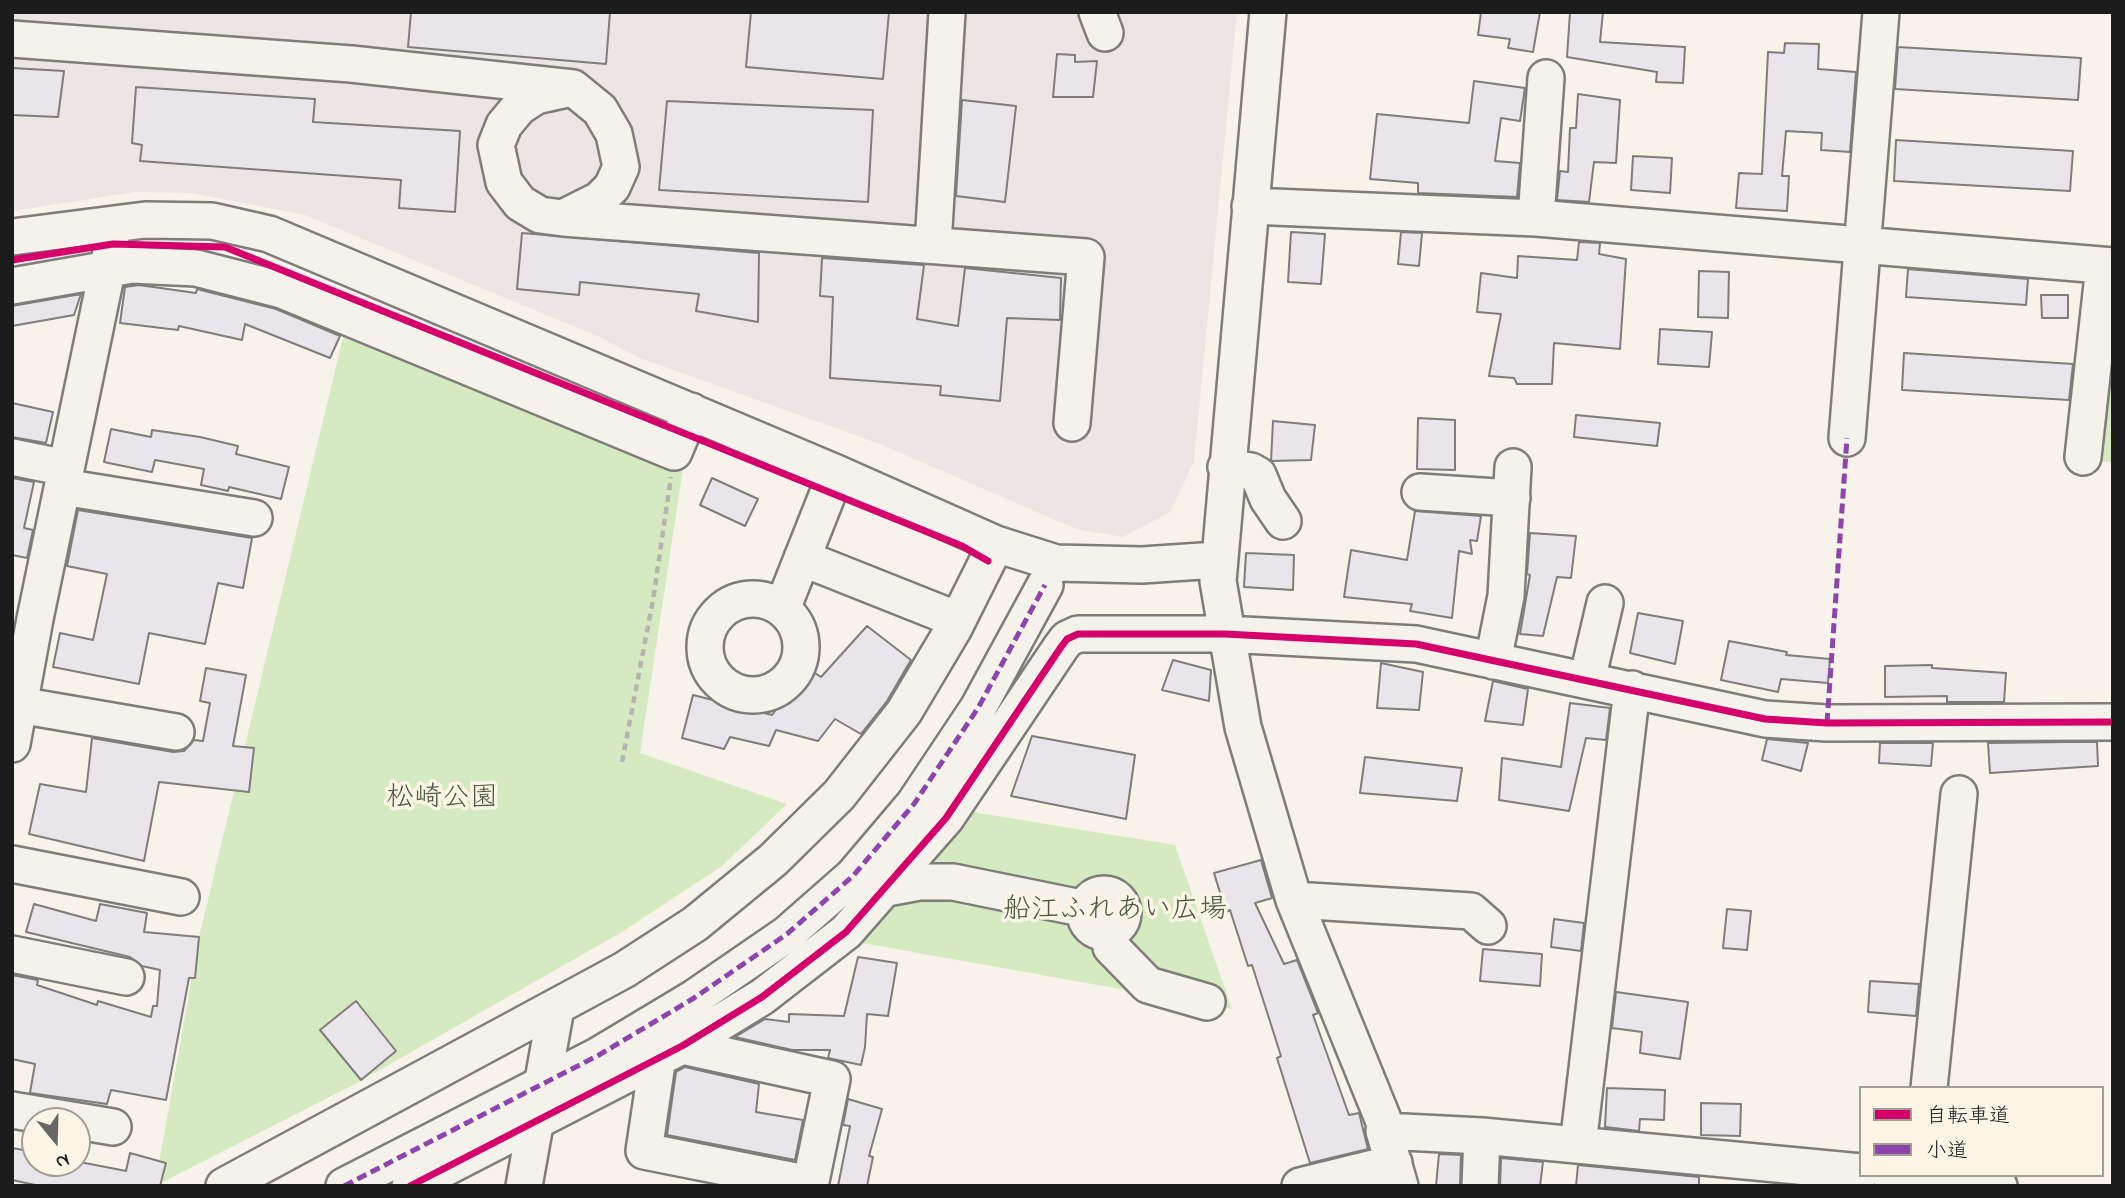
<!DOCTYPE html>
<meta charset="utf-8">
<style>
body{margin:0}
#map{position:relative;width:2125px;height:1198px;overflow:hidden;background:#f7f3ea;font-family:"Indie Flower","Klee One",sans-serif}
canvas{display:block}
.frame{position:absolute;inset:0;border:14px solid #1c1c1c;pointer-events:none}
.legend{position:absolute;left:1859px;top:1086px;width:245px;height:91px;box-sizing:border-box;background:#fcf5e5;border:2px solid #a29e95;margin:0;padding:9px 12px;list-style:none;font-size:21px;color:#1c1c1c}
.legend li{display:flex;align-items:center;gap:14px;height:35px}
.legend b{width:35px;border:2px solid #a29e95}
.north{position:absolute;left:21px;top:1107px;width:70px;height:70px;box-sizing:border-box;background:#fcf5e5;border:2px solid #a29e95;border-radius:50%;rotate:161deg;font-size:19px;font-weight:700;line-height:28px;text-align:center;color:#1c1c1c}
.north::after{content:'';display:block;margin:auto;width:24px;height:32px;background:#696764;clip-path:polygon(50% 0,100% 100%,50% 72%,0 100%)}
</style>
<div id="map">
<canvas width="2125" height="1198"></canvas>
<div class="frame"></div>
<ul class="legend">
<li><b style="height:9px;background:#d6006c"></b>自転車道</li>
<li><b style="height:9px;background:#8e44ad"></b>小道</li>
</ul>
<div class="north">N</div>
</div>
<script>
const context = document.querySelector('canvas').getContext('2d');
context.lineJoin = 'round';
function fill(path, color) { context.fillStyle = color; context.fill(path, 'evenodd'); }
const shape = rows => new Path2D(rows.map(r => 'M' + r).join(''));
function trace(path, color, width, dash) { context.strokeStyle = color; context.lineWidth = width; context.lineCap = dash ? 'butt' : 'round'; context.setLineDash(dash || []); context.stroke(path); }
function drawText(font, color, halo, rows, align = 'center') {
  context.font = font + ' "Indie Flower","Klee One",sans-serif'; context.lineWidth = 7; context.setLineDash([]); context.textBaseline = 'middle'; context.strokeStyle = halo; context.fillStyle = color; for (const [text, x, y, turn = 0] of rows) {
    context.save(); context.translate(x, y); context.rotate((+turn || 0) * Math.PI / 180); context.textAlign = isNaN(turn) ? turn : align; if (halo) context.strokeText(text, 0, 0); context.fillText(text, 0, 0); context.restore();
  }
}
const built = shape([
 [12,12,1237,12,1194,462,1170,512,1123,537,1076,529,880,444,637,357,602,338,305,215,191,193,135,192,12,211]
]);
const green = shape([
 [2113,326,2113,462,2094,461],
 [345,329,685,455,640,753,787,804,722,866,622,932,357,1083,155,1186,199,937],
 [967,811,1175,845,1232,1009,851,941]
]);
const building = shape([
 [411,12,610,12,606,64,408,47,411,12],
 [751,12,889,12,883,79,746,67,751,12],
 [1481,12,1540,12,1533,52,1508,48,1510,39,1478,35,1481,12],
 [1570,12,1603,12,1600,42,1685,47,1683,83,1656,82,1657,72,1567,57,1570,12],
 [1785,43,1819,44,1818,69,1856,72,1850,152,1821,150,1822,133,1786,131,1782,176,1789,176,1787,211,1736,208,1739,173,1762,174,1768,52,1784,53,1785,43],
 [1898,47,2081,58,2078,100,1895,89,1898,47],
 [1057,54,1075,55,1075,62,1097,61,1093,97,1053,97,1057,54],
 [12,68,64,71,58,117,12,115,12,68],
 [1474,81,1525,88,1520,121,1501,118,1495,161,1520,163,1517,197,1418,193,1418,183,1370,179,1377,114,1469,123,1474,81],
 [136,87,315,99,313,122,460,131,455,212,399,208,401,180,140,161,142,145,132,143,136,87],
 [1578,94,1620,100,1616,163,1594,162,1589,202,1557,200,1560,171,1568,172,1570,128,1576,128,1578,94],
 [962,100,1016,106,1005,202,956,196,962,100],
 [667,101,873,110,868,202,659,190,667,101],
 [1896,140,2073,151,2070,191,1894,181,1896,140],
 [1633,156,1672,158,1670,193,1631,190,1633,156],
 [1291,232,1325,234,1321,284,1288,282,1291,232],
 [1401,232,1422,233,1419,266,1398,264,1401,232],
 [522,233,759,253,758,322,696,311,699,294,580,282,579,295,517,289,522,233],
 [1579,242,1600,243,1599,254,1626,259,1620,349,1554,343,1552,384,1517,384,1514,378,1489,376,1501,314,1477,312,1481,273,1517,278,1518,256,1577,260,1579,242],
 [822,258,924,265,917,319,958,326,965,268,1061,278,1060,320,1007,318,1000,401,940,395,941,386,830,378,833,297,820,296,822,258],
 [1908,269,2028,279,2026,305,1906,297,1908,269],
 [1699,271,1729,272,1728,318,1698,317,1699,271],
 [139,285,196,293,197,289,276,309,340,336,330,358,245,324,242,340,179,326,178,330,120,323,125,287,139,285],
 [81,294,74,315,12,326,12,306,81,294],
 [2041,295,2068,295,2068,318,2042,318,2041,295],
 [1660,329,1712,332,1709,367,1658,364,1660,329],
 [1904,353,2073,364,2069,400,1902,390,1904,353],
 [12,403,53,412,46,443,12,437,12,403],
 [1576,415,1660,423,1657,446,1574,437,1576,415],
 [1418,418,1455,420,1455,470,1417,469,1418,418],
 [1273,421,1315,425,1311,460,1271,461,1273,421],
 [111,429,151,437,152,430,200,437,238,446,236,454,289,467,281,499,229,487,228,491,201,485,204,469,155,460,152,472,104,462,111,429],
 [12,478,34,482,24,528,33,530,27,558,12,555,12,478],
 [712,478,758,499,745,526,700,505,712,478],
 [78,510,252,538,243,588,218,583,205,644,149,633,139,684,53,667,60,633,93,640,107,574,67,566,78,510],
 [1415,511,1481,516,1477,541,1470,540,1472,554,1459,551,1452,618,1410,611,1412,604,1344,597,1351,550,1407,560,1415,511],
 [1530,533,1576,536,1571,578,1557,577,1543,636,1520,634,1530,575,1527,574,1530,533],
 [1246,553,1294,555,1293,590,1244,587,1246,553],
 [1638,613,1683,621,1675,664,1630,653,1638,613],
 [867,626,911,660,887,701,861,734,835,719,818,741,776,730,769,746,730,737,724,749,682,738,693,695,772,715,807,668,821,677,867,626],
 [1729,641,1787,652,1786,655,1830,659,1828,683,1781,679,1778,692,1721,680,1729,641],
 [1173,660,1211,670,1209,701,1162,690,1173,660],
 [1381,663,1423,672,1419,710,1377,708,1381,663],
 [1932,665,1932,668,2006,673,2004,702,1947,702,1947,696,1885,697,1885,666,1932,665],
 [206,668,246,675,233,746,254,748,249,792,159,782,144,861,29,834,40,784,86,792,92,738,173,752,184,751,194,740,203,741,210,703,200,701,206,668],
 [1493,681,1528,689,1523,725,1485,721,1493,681],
 [1570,703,1610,708,1606,740,1586,738,1569,811,1499,800,1502,758,1561,767,1570,703],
 [1032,736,1135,755,1126,819,1011,796,1032,736],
 [1767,739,1808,743,1801,771,1762,760,1767,739],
 [2067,742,2097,742,2098,766,1990,773,1988,743,2067,742],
 [1880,743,1933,743,1931,766,1879,763,1880,743],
 [1365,757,1462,768,1457,801,1360,793,1365,757],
 [1261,860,1272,898,1255,903,1284,964,1297,960,1318,1013,1313,1015,1349,1115,1359,1113,1368,1149,1310,1163,1277,1058,1281,1056,1252,965,1248,966,1230,910,1226,912,1214,873,1261,860],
 [34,904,96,921,100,904,147,913,144,932,199,937,195,978,189,978,166,1100,111,1090,107,1104,30,1093,35,1064,12,1059,12,975,38,980,37,985,97,1005,98,1001,151,1017,153,1006,157,1006,160,970,142,966,130,957,26,932,34,904],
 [1727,909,1751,911,1747,950,1723,948,1727,909],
 [1554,919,1584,923,1581,951,1551,947,1554,919],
 [1483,949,1542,954,1540,986,1480,981,1483,949],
 [858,957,897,963,888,1016,867,1014,865,1047,861,1065,828,1058,830,1050,792,1050,735,1037,765,1019,789,1022,789,1014,844,1016,858,957],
 [1870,981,1919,984,1916,1016,1868,1012,1870,981],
 [1616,992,1688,1002,1680,1059,1640,1053,1642,1032,1612,1028,1616,992],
 [356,1001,396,1051,361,1080,320,1030,356,1001],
 [685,1067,759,1084,756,1112,803,1120,795,1160,667,1135,676,1072,685,1067],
 [1607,1088,1665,1090,1664,1120,1640,1119,1639,1131,1605,1127,1607,1088],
 [848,1099,882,1109,869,1156,873,1157,867,1186,838,1186,850,1126,843,1125,848,1099],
 [1701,1103,1741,1104,1740,1136,1701,1135,1701,1103],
 [12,1148,35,1152,35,1163,85,1163,126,1171,130,1153,166,1163,160,1186,40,1186,12,1180,12,1148],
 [1439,1154,1461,1155,1460,1186,1436,1186,1439,1154],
 [1501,1158,1543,1162,1540,1186,1500,1186,1501,1158],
 [1578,1165,1699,1177,1699,1186,1576,1186,1578,1165]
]);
const path = shape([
 [622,762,653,600,671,477]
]);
const minor = shape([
 [1097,12,1105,33],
 [1268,12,1218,581,1243,727,1294,900,1385,1124,1384,1131,1400,1186],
 [12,39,351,64,573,88,600,110,614,134,621,167,612,187,599,200,563,218,1086,257,1072,423],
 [1250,206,1536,218,2113,266],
 [563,218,540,215,520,203,504,182,496,145,504,125,519,107,536,96,563,90],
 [1536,218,1546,78],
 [12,237,145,220,212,221,269,234,836,473,996,544,1056,563,1142,565,1217,560],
 [933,245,947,12],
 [12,286,132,265,196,268,282,290,674,452,691,411],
 [1847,438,1881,12],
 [12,457,66,468],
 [2083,457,2104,266],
 [1226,467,1251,471,1258,475,1268,499,1283,521],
 [63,487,254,518],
 [1420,492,1512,498],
 [802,558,958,620],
 '705 647a48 48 0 1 1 96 0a48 48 0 1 1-96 0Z',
 [782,609,836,473],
 [1493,661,1506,596,1513,467],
 [1587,680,1605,603],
 [19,705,176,732],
 [12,744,35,619,112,247],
 [12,864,181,897],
 [887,888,919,882,953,882,1086,909],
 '1085 913a19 19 0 1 1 38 0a19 19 0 1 1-38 0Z',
 [1294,900,1471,911,1488,926],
 [1109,931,1111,947,1148,985,1207,1002],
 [12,954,126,977],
 [682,1046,832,1079,810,1186],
 [658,1057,644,1151,810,1184],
 [1929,1088,1959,794],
 [12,1110,113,1127],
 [1384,1131,1482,1136,1861,1172],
 [1578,1145,1632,689],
 [1890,1175,1999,1186],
 [224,1186,624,970,695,924,773,860,839,795,904,712,954,628,996,544],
 [344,1186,599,1055,694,998,787,934,853,876,914,804,978,708,1045,585],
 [410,1186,682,1046,762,997,846,932,946,818,1061,647,1067,639,1078,634,1225,634,1416,644,1765,719,1827,723,2113,722],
 [524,1186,556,1008],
 [1300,1186,1394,1163],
 [1480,1186,1482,1136]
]);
const quiet = shape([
 [1827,723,1847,438],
 [344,1186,599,1055,694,998,787,934,853,876,914,804,978,708,1045,585]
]);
const cycleway = shape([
 [12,260,113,244,225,247,962,546,988,561],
 [410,1186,682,1046,762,997,846,932,946,818,1061,647,1067,639,1078,634,1225,634,1416,644,1765,719,1827,723,2113,722]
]);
const parkNames = [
 ["松崎公園",442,800],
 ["船江ふれあい広場",1115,912]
];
fill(built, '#ebe5e3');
fill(green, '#d6eac1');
fill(building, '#eae5eb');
trace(building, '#7f7d79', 2);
trace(minor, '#7f7d79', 40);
trace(path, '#b6b4af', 4.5, [7, 5]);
trace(minor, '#f5f2ec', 35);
trace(quiet, '#8e44ad', 5, [10, 5]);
trace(cycleway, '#d6006c', 7);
drawText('28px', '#4c5844', '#fcf5e5', parkNames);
</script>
